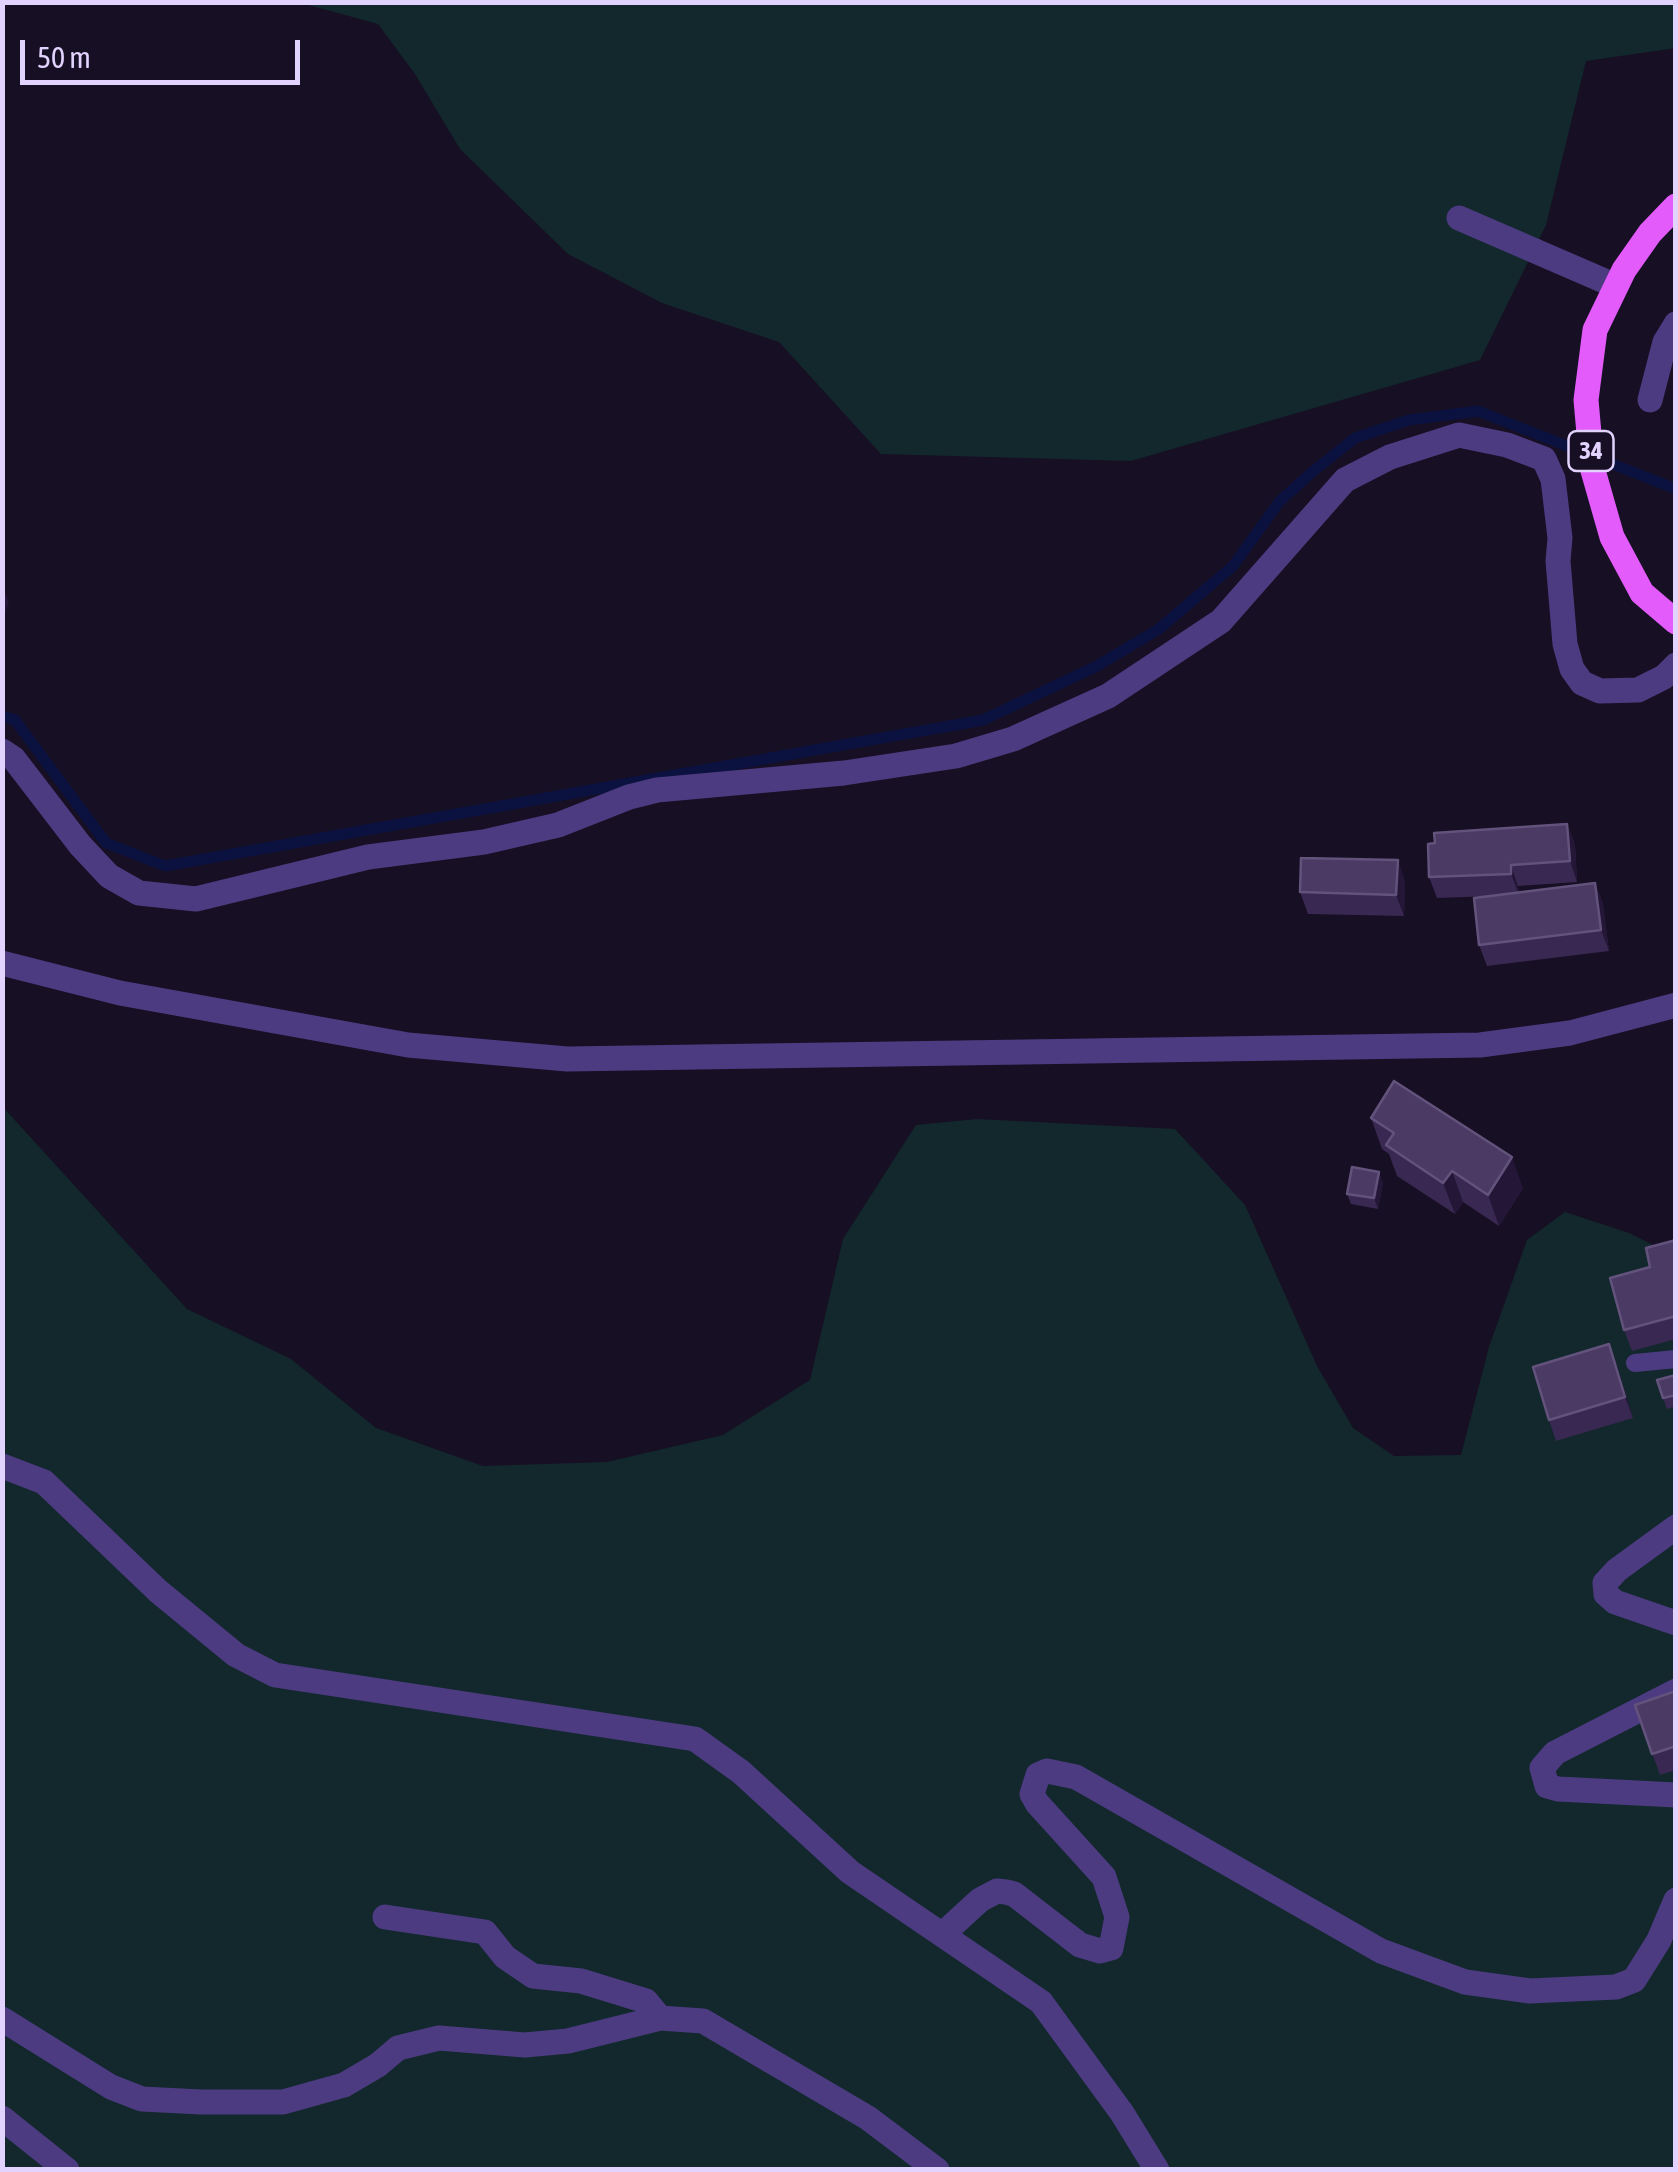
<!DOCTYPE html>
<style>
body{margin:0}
#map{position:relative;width:1678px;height:2172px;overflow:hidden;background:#170f23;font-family:"Asap Condensed",sans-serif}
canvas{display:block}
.frame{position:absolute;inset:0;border:5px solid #e1d2fe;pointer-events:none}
.scale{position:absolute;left:20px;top:40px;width:280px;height:45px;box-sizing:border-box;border:5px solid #e1d2fe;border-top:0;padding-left:12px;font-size:30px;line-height:35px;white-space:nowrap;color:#e1d2fe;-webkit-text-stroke:8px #170f23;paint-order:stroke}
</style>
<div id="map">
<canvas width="1678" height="2172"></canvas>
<div class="frame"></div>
<div class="scale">50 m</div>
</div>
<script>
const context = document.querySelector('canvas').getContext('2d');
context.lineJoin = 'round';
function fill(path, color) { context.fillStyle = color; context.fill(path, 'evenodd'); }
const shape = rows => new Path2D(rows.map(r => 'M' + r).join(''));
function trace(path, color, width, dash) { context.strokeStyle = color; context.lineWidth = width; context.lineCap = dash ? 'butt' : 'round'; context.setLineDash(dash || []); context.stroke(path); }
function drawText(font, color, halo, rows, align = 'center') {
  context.font = font + ' "Asap Condensed",sans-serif'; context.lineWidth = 8; context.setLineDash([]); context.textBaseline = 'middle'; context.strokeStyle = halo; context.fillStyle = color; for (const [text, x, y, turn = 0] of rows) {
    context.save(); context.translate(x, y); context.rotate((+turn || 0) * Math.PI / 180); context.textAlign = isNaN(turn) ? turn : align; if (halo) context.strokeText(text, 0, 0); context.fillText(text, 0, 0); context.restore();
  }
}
const green = shape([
 [1675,2,1676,48,1586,61,1546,225,1480,360,1131,461,881,454,779,342,662,303,568,254,460,149,415,74,378,24,301,3],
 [2,1106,187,1309,291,1359,376,1428,483,1466,607,1462,723,1435,810,1380,843,1239,916,1125,977,1119,1175,1129,1245,1205,1317,1366,1353,1428,1394,1456,1461,1455,1489,1347,1527,1240,1565,1212,1629,1233,1675,1256,1675,2169,3,2169]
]);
const stream = shape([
 [2,716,15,720,106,843,165,866,983,720,1097,666,1159,629,1233,566,1279,502,1311,473,1355,438,1409,420,1478,411,1676,489]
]);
const lane = shape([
 [1635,1363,1676,1359]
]);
const street = shape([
 [1459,218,1616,286],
 [1650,400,1665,342,1676,324],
 [2,751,14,759,80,845,109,876,139,893,196,899,368,857,484,842,558,825,629,797,657,790,844,773,956,756,1013,739,1108,696,1221,621,1345,480,1390,457,1459,435,1507,445,1544,459,1553,479,1560,538,1558,561,1565,644,1572,669,1582,683,1600,691,1638,690,1664,677,1676,665],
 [2,963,120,993,408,1045,567,1059,1480,1045,1570,1033,1676,1005],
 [2,1466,44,1482,158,1591,236,1655,275,1675,695,1739,741,1772,850,1872,1041,2002,1122,2113,1157,2170],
 [1676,1527,1617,1570,1605,1583,1606,1594,1615,1602,1676,1623],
 [1676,1691,1555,1753,1542,1768,1547,1786,1558,1789,1676,1795],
 [385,1917,485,1932,505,1957,533,1976,581,1981,646,2001,660,2018],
 [944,1933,980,1900,997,1891,1006,1892,1014,1894,1080,1945,1100,1951,1111,1948,1117,1917,1104,1877,1037,1803,1032,1794,1038,1775,1047,1771,1076,1777,1381,1951,1465,1982,1530,1991,1616,1987,1634,1980,1659,1940,1676,1900],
 [2,2019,111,2087,142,2099,201,2102,283,2102,344,2085,378,2065,398,2048,439,2038,525,2045,568,2041,660,2018,703,2021,868,2118,937,2170],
 [2,2118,67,2170]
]);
const primary = shape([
 [1676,206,1650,233,1624,270,1595,330,1586,400,1592,467,1612,537,1642,593,1676,622]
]);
const wall = shape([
 [1567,824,1575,845,1577,882,1518,886,1519,893,1595,883,1603,904,1609,951,1487,966,1479,945,1494,896,1437,898,1429,877],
 [1398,860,1405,882,1404,916,1308,914,1300,892],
 [1371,1118,1523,1188,1499,1226,1463,1202,1455,1214,1397,1176,1389,1154,1382,1149],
 [1383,1183,1378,1209,1351,1204,1347,1194],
 [1676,1240,1676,1339,1632,1351,1624,1330,1650,1267],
 [1609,1344,1633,1418,1556,1441,1549,1420],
 [1676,1375,1676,1406,1667,1409,1657,1380],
 [1676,1691,1676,1770,1660,1775,1635,1705]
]);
const shadedWall = shape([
 [2,584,9,603,2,618],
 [1567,824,1575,845,1577,882,1570,861],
 [1398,860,1405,882,1404,916,1396,895],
 [1511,865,1518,886,1519,895,1511,874],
 [1595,883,1603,904,1609,951,1601,930],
 [1512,1157,1523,1188,1499,1226,1488,1195],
 [1452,1171,1463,1202,1455,1214,1443,1183],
 [1379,1172,1383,1183,1378,1209,1374,1198],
 [1609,1344,1617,1365,1633,1418,1625,1397]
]);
const building = shape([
 [1567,824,1570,861,1511,865,1511,874,1429,877,1428,844,1435,843,1434,833,1567,824],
 [1301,858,1398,860,1396,895,1300,892,1301,858],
 [1595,883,1601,930,1479,945,1474,898,1595,883],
 [1394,1081,1512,1157,1488,1195,1452,1171,1443,1183,1386,1145,1394,1133,1371,1118,1394,1081],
 [1352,1167,1379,1172,1374,1198,1347,1194,1352,1167],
 [1676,1240,1676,1316,1624,1330,1610,1278,1650,1267,1646,1248,1676,1240],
 [1609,1344,1625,1397,1549,1420,1533,1367,1609,1344],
 [1676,1375,1676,1395,1663,1398,1657,1380,1676,1375],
 [1676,1691,1676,1746,1652,1754,1635,1705,1676,1691]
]);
const shields = [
 [1591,451,45]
];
const shieldNames = [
 ["34",1591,451]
];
fill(green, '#12282d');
trace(stream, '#0b1240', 11);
trace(lane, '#4d3b81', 18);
trace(street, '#4d3b81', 25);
trace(primary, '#e35cfb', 25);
fill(wall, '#392851');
fill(shadedWall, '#241637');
fill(building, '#4b3a64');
trace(building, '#62527c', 2.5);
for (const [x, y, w] of shields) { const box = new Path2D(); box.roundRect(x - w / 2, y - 20, w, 40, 8); context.fillStyle = '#170f23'; context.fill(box); trace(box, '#e1d2fe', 2.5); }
drawText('bold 25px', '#e1d2fe', null, shieldNames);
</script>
